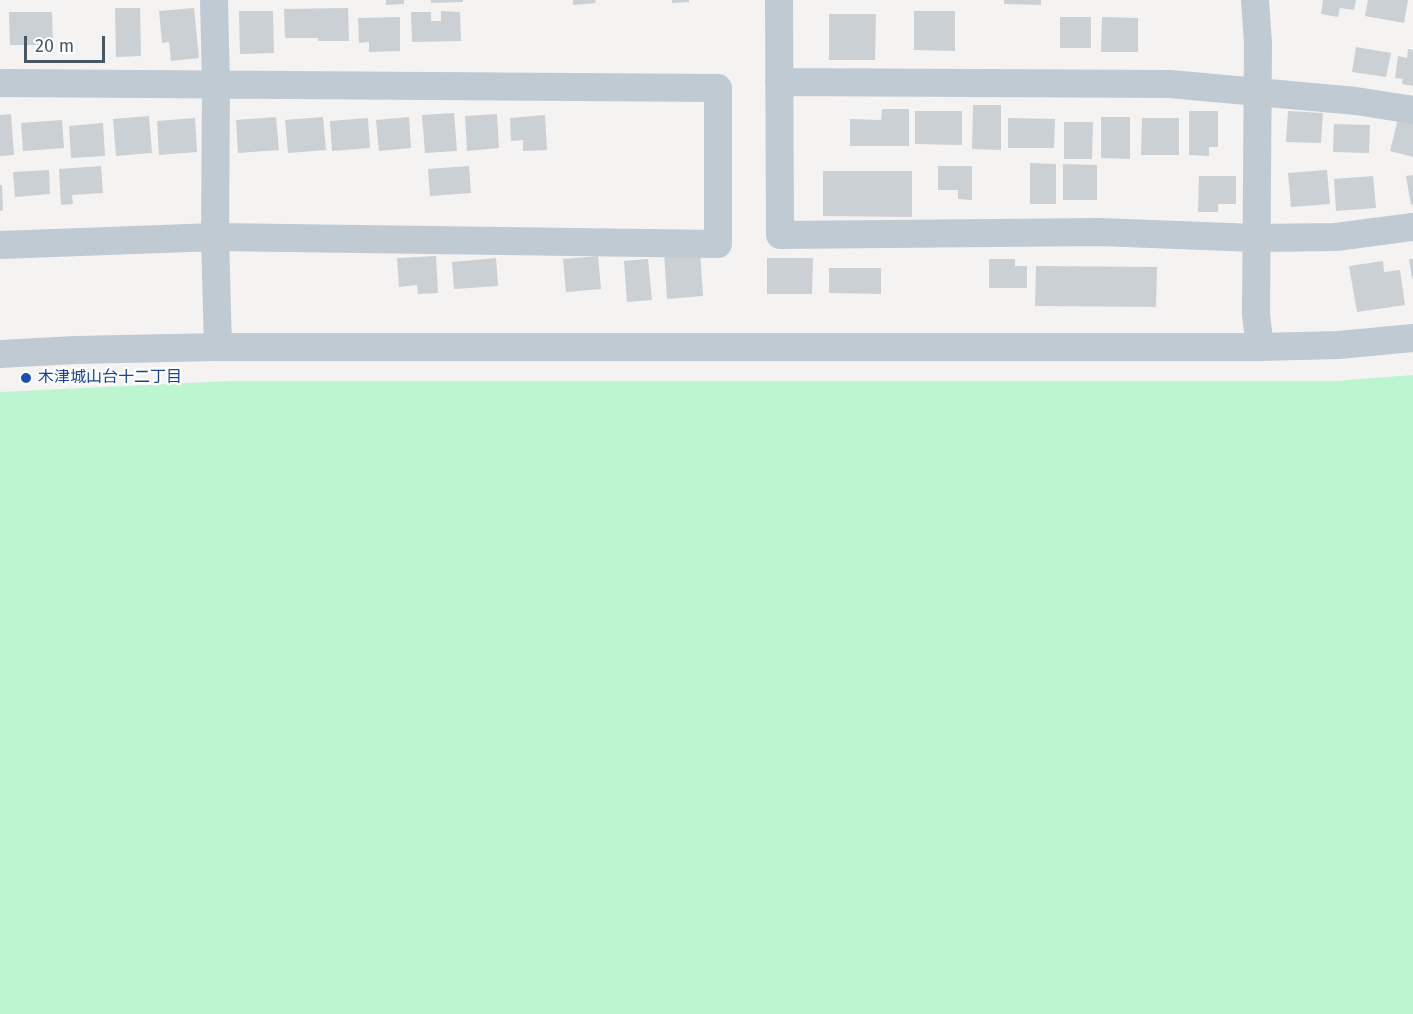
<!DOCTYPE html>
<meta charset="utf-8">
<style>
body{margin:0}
#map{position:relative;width:1413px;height:1014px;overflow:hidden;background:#f5f2f2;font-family:"Fira Sans",sans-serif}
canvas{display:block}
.scale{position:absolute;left:24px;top:36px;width:81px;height:27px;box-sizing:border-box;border:3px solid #475763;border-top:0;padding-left:8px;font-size:18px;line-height:21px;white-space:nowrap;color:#475763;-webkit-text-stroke:4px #fff;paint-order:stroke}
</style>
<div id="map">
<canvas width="1413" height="1014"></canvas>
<div class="scale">20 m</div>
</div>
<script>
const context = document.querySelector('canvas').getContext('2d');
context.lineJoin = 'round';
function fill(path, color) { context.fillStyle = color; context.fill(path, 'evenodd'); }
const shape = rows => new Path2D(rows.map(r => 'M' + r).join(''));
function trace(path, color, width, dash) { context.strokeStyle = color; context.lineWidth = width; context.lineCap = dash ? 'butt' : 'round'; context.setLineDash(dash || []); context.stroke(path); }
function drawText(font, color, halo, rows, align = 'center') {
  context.font = font + ' "Fira Sans","Noto Sans JP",sans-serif'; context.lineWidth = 4.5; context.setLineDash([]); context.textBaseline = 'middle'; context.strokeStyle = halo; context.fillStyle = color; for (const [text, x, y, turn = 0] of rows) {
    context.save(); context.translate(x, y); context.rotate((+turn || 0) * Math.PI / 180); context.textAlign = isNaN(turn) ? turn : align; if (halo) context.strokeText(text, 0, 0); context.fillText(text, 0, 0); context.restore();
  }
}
const green = shape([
 [1413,375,1413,1014,0,1014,0,392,230,381,1335,381]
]);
const building = shape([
 [386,0,404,0,404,4,386,5],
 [431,0,463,0,463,2,431,3],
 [573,0,595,0,596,3,573,5],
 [672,0,689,0,689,2,672,3],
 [1004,0,1041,0,1041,5,1004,4],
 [1323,0,1356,0,1354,10,1340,8,1338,17,1321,14],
 [1368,0,1408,0,1404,23,1365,16],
 [115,8,140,8,141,56,116,57],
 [194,8,199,58,171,61,169,42,162,43,159,11],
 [348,8,349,41,318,41,318,38,285,38,284,9],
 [239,11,273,11,274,53,240,54],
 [441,11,460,12,461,41,412,42,411,12,431,12,431,21,441,21],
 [914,11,955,11,955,51,914,50],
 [9,12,52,12,53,45,10,45],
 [829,14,876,14,875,60,829,60],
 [400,17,400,51,369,52,369,42,359,43,358,18],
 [1060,17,1091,17,1091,48,1060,48],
 [1102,17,1138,18,1138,52,1101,52],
 [1356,47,1391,53,1386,77,1352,72],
 [1408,49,1413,50,1413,86,1402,84,1403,79,1395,78,1398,56,1407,58],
 [973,105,1001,105,1001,150,972,149],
 [882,109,909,109,909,146,850,146,850,119,881,120],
 [915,111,962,111,962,145,915,144],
 [1189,111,1218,111,1218,147,1209,147,1209,156,1189,155],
 [1288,111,1323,113,1321,143,1286,142],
 [454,113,457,151,425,153,422,115],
 [11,114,14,155,0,156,0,115],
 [497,114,499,148,467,151,465,116],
 [545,115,547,150,523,151,523,140,511,141,510,118],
 [149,116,152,153,116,156,113,119],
 [276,117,279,150,238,153,236,120],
 [323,117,326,150,288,153,285,120],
 [409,117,411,148,379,151,376,120],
 [1101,117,1130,117,1130,159,1101,158],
 [195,118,197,152,159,155,157,121],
 [368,118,370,148,332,151,330,121],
 [1008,118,1055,119,1054,148,1008,148],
 [1142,118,1179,118,1179,155,1141,155],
 [1398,119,1413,123,1413,157,1390,151],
 [62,120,64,148,23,151,21,123],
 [1064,122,1093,122,1092,159,1064,159],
 [103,123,105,156,71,158,69,126],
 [1334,124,1370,125,1369,153,1333,152],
 [1030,163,1056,164,1056,204,1030,204],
 [1063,164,1097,165,1097,200,1063,200],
 [101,166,103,193,72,195,73,204,61,205,59,169],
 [469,166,471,193,430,196,428,169],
 [938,166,972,166,972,200,958,199,958,190,938,190],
 [49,170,50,194,15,197,13,172],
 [1327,170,1330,204,1291,207,1288,173],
 [823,171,912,171,912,217,823,216],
 [1413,175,1413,204,1411,205,1406,176],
 [1199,176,1236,176,1236,204,1218,204,1218,212,1198,212],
 [1373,176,1376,208,1336,211,1334,179],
 [0,185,2,185,3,210,0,211],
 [700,250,703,296,667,299,664,252],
 [436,256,438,293,418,294,417,285,399,287,397,258],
 [598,256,601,289,566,292,563,259],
 [496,258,498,286,454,289,452,262],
 [767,258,813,258,812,294,767,294],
 [648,259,652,300,627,302,624,261],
 [989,259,1015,259,1015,266,1027,266,1027,288,989,288],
 [1409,259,1413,259,1413,279,1412,279],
 [1383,261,1384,272,1400,270,1405,305,1357,312,1349,266],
 [1036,266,1157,267,1156,307,1035,306],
 [829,268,881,268,881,294,829,293]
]);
const minor = shape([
 [214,0,216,84,215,237,218,347],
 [779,0,780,235,1100,232,1255,238,1336,237,1413,227],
 [1255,0,1258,43,1256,315,1260,347],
 [779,82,1170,84,1356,101,1413,110],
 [0,83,718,88,718,244,215,237,0,245],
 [0,354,75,350,218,347,1260,347,1339,345,1413,338]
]);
const markers = [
 [26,378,6,"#1a4fb4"]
];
const transitNames = [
 ["木津城山台十二丁目",38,378]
];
fill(green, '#bef5d1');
fill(building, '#cbd0d5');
trace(minor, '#bfcad3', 28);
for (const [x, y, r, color] of markers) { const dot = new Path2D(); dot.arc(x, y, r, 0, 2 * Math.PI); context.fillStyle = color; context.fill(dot); trace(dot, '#fff', 2); }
drawText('16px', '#164399', '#fff', transitNames, 'left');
</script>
